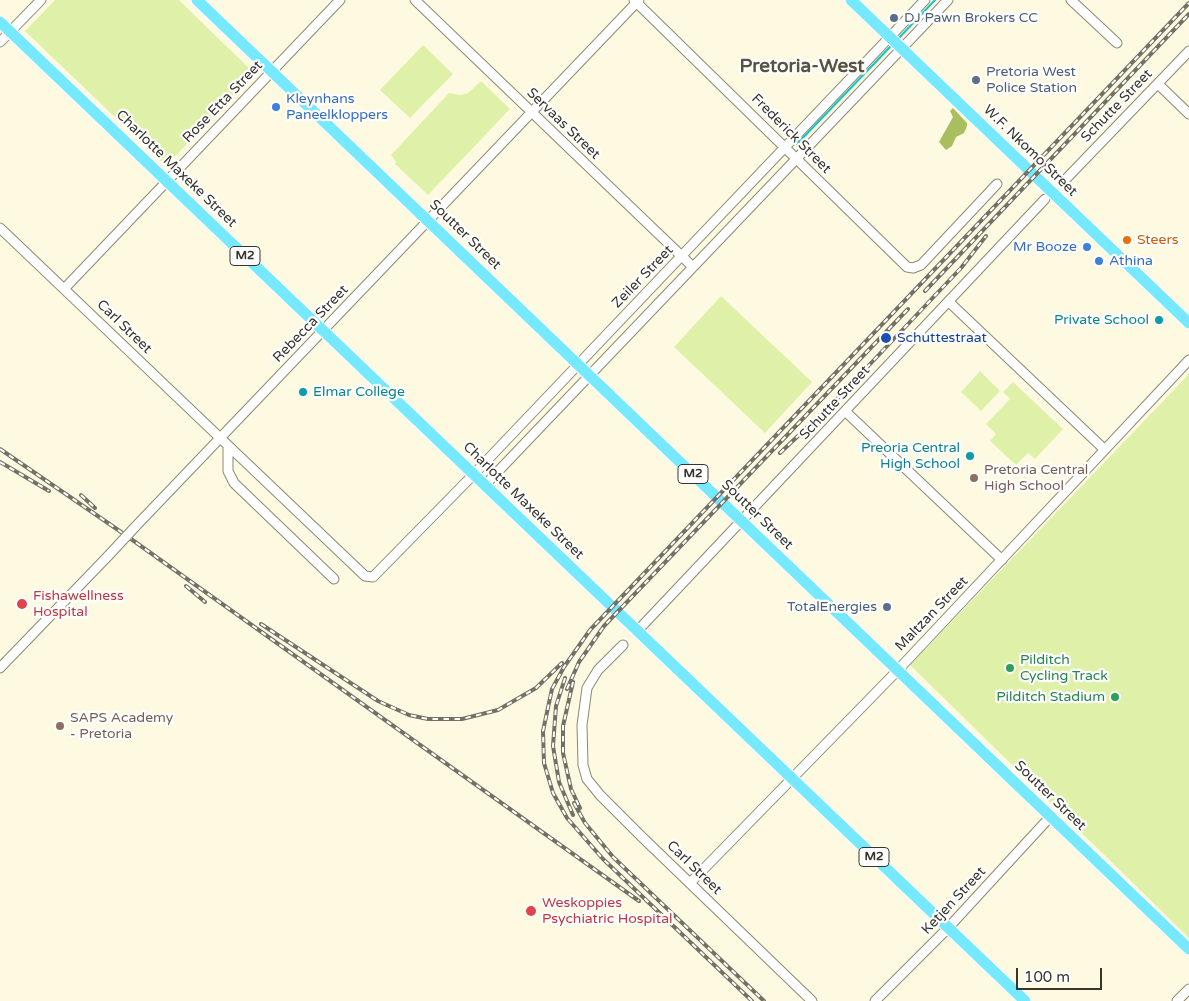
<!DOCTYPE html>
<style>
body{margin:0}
#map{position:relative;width:1189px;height:1001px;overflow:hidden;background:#fefae2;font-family:"Varela Round",sans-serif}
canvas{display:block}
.scale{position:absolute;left:1016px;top:968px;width:86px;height:22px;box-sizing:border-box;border:2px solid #37352c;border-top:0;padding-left:6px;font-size:15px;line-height:18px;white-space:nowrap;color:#37352c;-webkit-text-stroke:4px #fff;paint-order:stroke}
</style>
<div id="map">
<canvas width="1189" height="1001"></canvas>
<div class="scale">100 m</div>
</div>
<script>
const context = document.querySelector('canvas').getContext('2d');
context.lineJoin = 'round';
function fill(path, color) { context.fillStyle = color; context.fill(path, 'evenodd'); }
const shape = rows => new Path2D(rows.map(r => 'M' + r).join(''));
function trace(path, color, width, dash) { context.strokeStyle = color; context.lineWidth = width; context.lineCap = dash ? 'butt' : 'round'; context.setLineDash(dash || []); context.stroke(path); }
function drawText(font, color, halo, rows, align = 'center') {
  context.font = font + ' "Varela Round",sans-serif'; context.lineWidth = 4.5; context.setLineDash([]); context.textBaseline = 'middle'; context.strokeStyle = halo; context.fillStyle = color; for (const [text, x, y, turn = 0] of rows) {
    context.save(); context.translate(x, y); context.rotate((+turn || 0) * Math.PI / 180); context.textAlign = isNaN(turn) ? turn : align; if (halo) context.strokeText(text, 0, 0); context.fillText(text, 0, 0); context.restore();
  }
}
const green = shape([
 [55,0,179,0,254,73,166,166,25,31],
 [423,45,453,74,410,118,380,90],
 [481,81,510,109,428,195,395,164,396,162,391,155,449,93,461,95,468,93],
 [721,296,812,382,765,433,674,347],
 [980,371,1000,391,981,411,961,392],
 [1189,374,1189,938,910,665],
 [1013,382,1063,429,1035,459,1028,453,1016,465,990,441,996,434,986,424,1010,399,1003,392]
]);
const forest = shape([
 [953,108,967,123,967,126,964,133,956,137,952,146,946,150,939,142,953,117,950,111]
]);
const stream = shape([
 [897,40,935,0],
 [797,144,892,45]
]);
const minor = shape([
 [415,0,693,267],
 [634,0,907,267,913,268,921,265,997,184],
 [1071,0,1117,43],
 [0,42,41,0],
 [1158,84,1189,114],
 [1064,181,1189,51],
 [0,228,365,576,373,577,474,474,925,0],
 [64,289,340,0],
 [949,302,1104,449],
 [846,412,1002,560],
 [228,446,228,471,234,483,334,579],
 [485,485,948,0],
 [135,527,639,0],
 [643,625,1045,199],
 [623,645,598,670,587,688,582,725,583,765,587,779,600,795,642,837,812,1001],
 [0,668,109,555],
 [690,883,897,671,1189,360],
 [875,1001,948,928,1050,817],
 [1177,1001,1189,989]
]);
const major = shape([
 [197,0,1189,949],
 [851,0,1189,323],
 [0,22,1025,1001]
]);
const rail = shape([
 [925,291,1189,14],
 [0,449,124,534,639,901],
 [780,453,838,398,961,268,986,236],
 [0,462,49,491],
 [81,495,95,508],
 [186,586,205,602],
 [261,624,378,701,409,715,428,719,462,719,498,710,536,688,562,663],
 [565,678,556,706,553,746,559,782,573,815],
 [573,682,563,726,563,753,571,789,580,808],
 [567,689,579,662,604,626,908,309],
 [574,803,585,823,613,857,764,1001],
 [752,1001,603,859,567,818,553,793,544,763,543,731,552,689,564,667,590,630,1189,3]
]);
const minorBridge = shape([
 [109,555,135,527]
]);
const markers = [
 [894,18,5,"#5c6f8a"],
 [976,80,5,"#5c6f8a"],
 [276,107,5,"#3f7fe0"],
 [1127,240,5,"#e8710a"],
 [1087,247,5,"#3f7fe0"],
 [1099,261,5,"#3f7fe0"],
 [1159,320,5,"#0f9aa8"],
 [886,338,6,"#1a4fb4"],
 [303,392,5,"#0f9aa8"],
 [970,456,5,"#0f9aa8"],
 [974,478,5,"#8d6e63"],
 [22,604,6,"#e0444e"],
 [887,607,5,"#5c6f8a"],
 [1010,668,5,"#2e9e5b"],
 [1115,697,5,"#2e9e5b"],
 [60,726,5,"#8d6e63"],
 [531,911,6,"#e0444e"]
];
const shields = [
 [245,256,30],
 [693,474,30],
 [874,857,30]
];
const shieldNames = [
 ["M2",245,256],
 ["M2",693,474],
 ["M2",874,857]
];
const serviceNames = [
 ["DJ Pawn Brokers CC",904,18],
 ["Pretoria West",986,72],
 ["Police Station",986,88],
 ["TotalEnergies",877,607,"right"]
];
const shopNames = [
 ["Kleynhans",286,99],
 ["Paneelkloppers",286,115],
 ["Mr Booze",1077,247,"right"],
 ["Athina",1109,261]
];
const streetNames = [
 ["Rose Etta Street",223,102,-46],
 ["Schutte Street",1117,106,-46],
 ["Servaas Street",563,124,44],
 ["Frederick Street",791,134,45],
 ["W.F. Nkomo Street",1030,151,44],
 ["Charlotte Maxeke Street",176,169,44],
 ["Soutter Street",465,235,44],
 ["Zeiler Street",643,277,-46],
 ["Rebecca Street",311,324,-46],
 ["Carl Street",124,327,44],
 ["Schutte Street",835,403,-47],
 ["Charlotte Maxeke Street",523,501,44],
 ["Soutter Street",757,515,44],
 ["Maltzan Street",932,614,-46],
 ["Soutter Street",1050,796,44],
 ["Carl Street",694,868,44],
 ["Ketjen Street",954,901,-47]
];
const foodNames = [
 ["Steers",1137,240]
];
const cultureNames = [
 ["Private School",1149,320],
 ["Elmar College",313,392,"left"],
 ["Preoria Central",960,448],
 ["High School",960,464]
];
const transitNames = [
 ["Schuttestraat",897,338]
];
const educationNames = [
 ["Pretoria Central",984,470],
 ["High School",984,486],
 ["SAPS Academy",70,718],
 ["- Pretoria",70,734]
];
const healthNames = [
 ["Fishawellness",33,596],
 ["Hospital",33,612],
 ["Weskoppies",542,903],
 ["Psychiatric Hospital",542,919]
];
const leisureNames = [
 ["Pilditch",1020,660],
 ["Cycling Track",1020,676],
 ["Pilditch Stadium",1105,697,"right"]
];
const districtNames = [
 ["Pretoria-West",802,67]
];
fill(green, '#dff1a9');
fill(forest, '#a9be5e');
trace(stream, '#15c4c6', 2);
trace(minor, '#8c8972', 11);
trace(major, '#fff', 13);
trace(minor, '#fff', 9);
trace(major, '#76e9ff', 11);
trace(rail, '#737163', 4);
trace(rail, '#fff', 2, [5.5]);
trace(minorBridge, '#8c8972', 11, []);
trace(minorBridge, '#fff', 9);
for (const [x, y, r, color] of markers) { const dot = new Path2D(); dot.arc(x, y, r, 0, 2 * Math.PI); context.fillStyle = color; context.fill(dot); trace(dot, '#fff', 2); }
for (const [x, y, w] of shields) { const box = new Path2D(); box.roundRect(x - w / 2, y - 9.5, w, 19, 4); context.fillStyle = '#fff'; context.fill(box); trace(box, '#37352c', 1); }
drawText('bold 12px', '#37352c', null, shieldNames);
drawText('14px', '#4e5e75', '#fff', serviceNames, 'left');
drawText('14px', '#366cbe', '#fff', shopNames, 'left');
drawText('14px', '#37352c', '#fff', streetNames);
drawText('14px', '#c56008', '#fff', foodNames, 'left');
drawText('14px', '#0d838f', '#fff', cultureNames, 'right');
drawText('14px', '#164399', '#fff', transitNames, 'left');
drawText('14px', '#785e54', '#fff', educationNames, 'left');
drawText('14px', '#be3a42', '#fff', healthNames, 'left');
drawText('14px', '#27864d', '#fff', leisureNames, 'left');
drawText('bold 19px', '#58543f', '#fff', districtNames);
</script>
